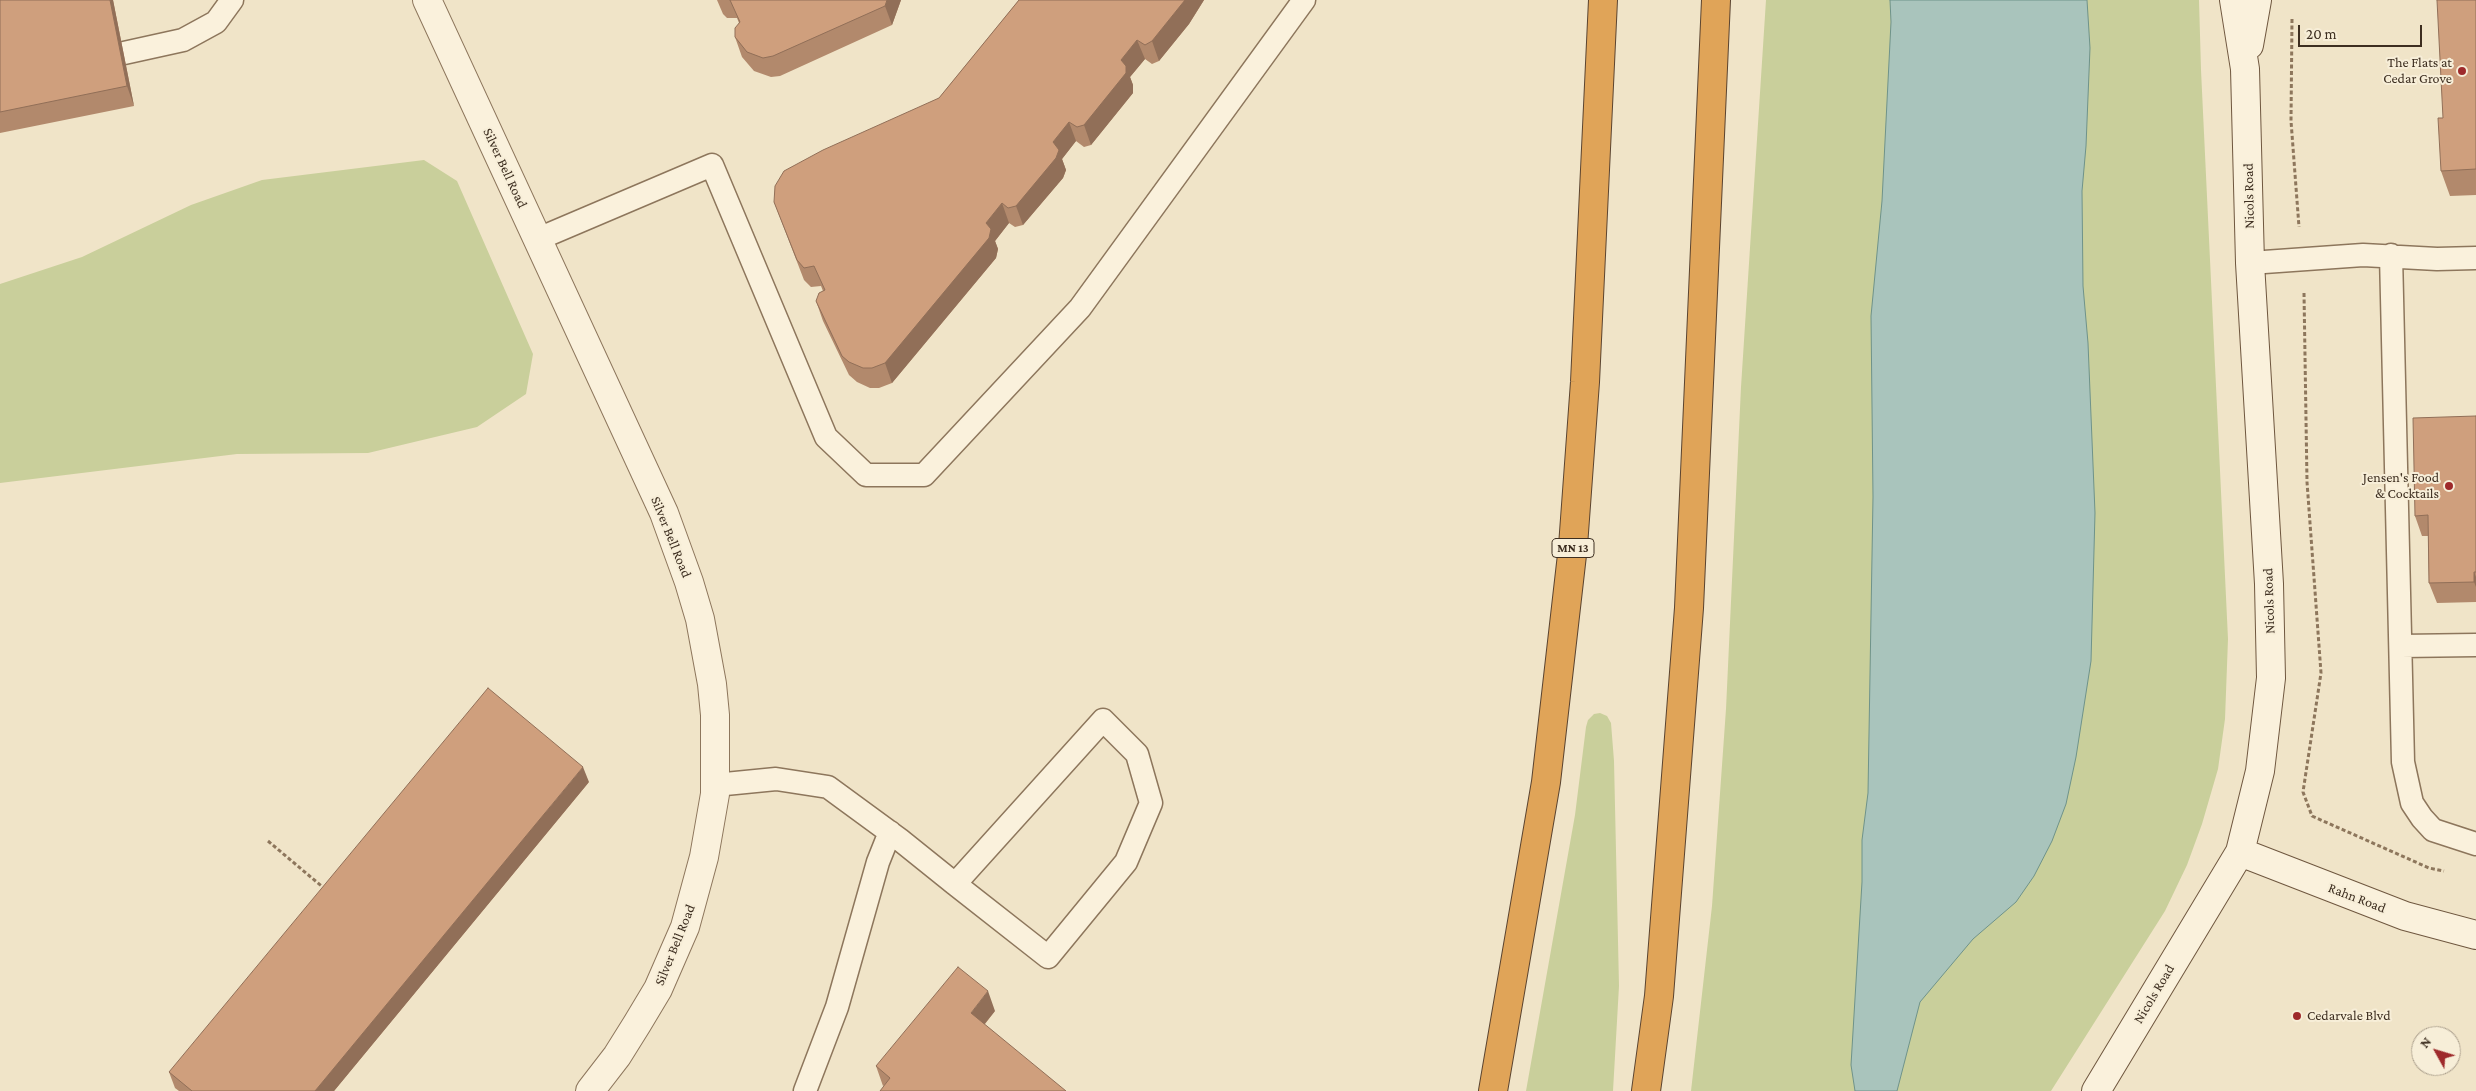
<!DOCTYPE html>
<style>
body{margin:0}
#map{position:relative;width:2476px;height:1091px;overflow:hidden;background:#f0e4c8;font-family:"Crimson Pro",serif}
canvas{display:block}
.north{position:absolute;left:2411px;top:1026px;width:50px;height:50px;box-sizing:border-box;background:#f7eed8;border:1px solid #ada18e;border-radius:50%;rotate:309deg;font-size:14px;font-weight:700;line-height:20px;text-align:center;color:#3d2e20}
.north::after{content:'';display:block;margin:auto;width:18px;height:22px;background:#9e2a2b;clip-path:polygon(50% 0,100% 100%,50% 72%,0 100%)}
.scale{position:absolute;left:2298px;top:25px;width:124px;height:22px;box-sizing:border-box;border:2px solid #3d2e20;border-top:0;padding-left:6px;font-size:15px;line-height:18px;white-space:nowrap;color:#3d2e20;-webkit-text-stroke:4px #f7eed8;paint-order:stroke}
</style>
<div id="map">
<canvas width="2476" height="1091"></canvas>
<div class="north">N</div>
<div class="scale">20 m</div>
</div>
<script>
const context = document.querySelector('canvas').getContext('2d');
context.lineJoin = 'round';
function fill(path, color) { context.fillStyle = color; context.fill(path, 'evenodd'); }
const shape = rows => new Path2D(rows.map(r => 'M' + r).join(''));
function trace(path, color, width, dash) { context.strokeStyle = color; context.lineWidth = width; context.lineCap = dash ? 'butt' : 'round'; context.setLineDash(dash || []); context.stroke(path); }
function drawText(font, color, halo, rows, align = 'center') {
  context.font = font + ' "Crimson Pro",serif'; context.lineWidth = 4; context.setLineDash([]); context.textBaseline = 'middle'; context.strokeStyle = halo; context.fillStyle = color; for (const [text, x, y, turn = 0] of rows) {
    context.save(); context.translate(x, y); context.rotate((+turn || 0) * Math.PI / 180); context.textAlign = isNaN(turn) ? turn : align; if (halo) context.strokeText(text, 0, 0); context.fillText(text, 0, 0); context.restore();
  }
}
const green = shape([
 [1766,0,2199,0,2201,70,2228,639,2225,719,2218,769,2202,824,2187,865,2165,911,2051,1091,1691,1091,1712,906,1726,709,1741,387],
 [424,160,457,181,533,354,526,394,477,427,368,453,237,454,0,483,0,284,82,257,191,205,262,180],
 [1600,713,1607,716,1611,723,1614,761,1619,986,1613,1091,1526,1091,1575,815,1586,727,1588,720,1594,714]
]);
const water = shape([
 [1890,0,2087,0,2090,48,2086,146,2082,191,2083,286,2088,343,2095,513,2091,661,2076,757,2066,804,2052,841,2034,876,2016,902,1973,939,1920,1002,1897,1091,1855,1091,1851,1065,1862,882,1862,840,1868,793,1873,497,1871,316,1882,201,1891,22,1890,0]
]);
const path = shape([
 [2292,19,2291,121,2299,227],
 [2304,293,2307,482,2321,673,2303,792,2312,816,2429,868,2444,871],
 [268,841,325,889]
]);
const lane = shape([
 [124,53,183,40,216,22,232,0],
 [538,239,712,165,826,437,866,475,924,475,1080,308,1304,0],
 [2391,255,2403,762,2412,803,2422,818,2433,830,2476,844],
 [2250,263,2363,255,2437,259,2476,258],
 [2401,646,2476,645],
 [715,785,776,779,828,787,899,839,955,884,1048,957,1126,862,1151,803,1137,754,1103,720,955,884],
 [805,1091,837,1007,878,862,890,832]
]);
const street = shape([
 [427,0,664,513,689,582,700,619,712,684,715,715,715,794,704,857,685,927,658,989,637,1024,617,1056,590,1091]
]);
const secondary = shape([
 [2249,45,2257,0],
 [2240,852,2405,916,2476,935],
 [2096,1091,2240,852,2260,771,2271,678,2269,584,2250,263,2245,69,2234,0]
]);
const highway = shape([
 [1493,1091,1546,782,1573,546,1585,382,1603,0],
 [1646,1091,1659,996,1689,608,1716,0]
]);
const wall = shape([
 [0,0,113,0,134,106,0,133],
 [717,0,901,0,892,25,780,76,771,77,754,71,742,57,735,37,739,23,737,18,727,18,723,14],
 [1019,0,1204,0,1189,24,1159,61,1152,64,1145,59,1130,77,1133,85,1133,93,1091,145,1084,147,1076,141,1062,159,1066,170,1063,178,1023,225,1015,227,1009,223,995,241,998,249,996,258,892,383,879,388,870,388,857,382,849,375,823,321,816,301,823,291,821,286,811,287,804,280,774,202,939,98],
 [2476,0,2476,195,2450,196,2441,171,2443,118],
 [2476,416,2476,602,2437,603,2429,583,2428,536,2422,536,2415,516],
 [589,782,334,1091,179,1091,175,1088,169,1072],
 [995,1011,985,1024,883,1086,876,1066]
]);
const shadedWall = shape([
 [110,0,113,0,134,106,127,86],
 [887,0,901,0,892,25,885,6],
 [1185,0,1204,0,1189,24,1159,61,1152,41],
 [1137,40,1145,59,1130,77,1133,85,1133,93,1091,145,1084,125,1121,60],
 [1069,122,1076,141,1062,159,1066,170,1063,178,1023,225,1016,206,1053,142],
 [1002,203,1009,223,995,241,998,249,996,258,892,383,885,363,986,223],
 [2474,572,2476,577,2476,587,2474,582],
 [583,767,589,782,334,1091,315,1091],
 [988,991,995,1011,978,1032,971,1013]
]);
const building = shape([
 [0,0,110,0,127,86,0,112,0,0],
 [730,0,887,0,885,6,773,56,763,58,747,52,735,37,735,28,740,22,730,0],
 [1019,0,1185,0,1152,41,1145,45,1137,40,1121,60,1126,66,1126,73,1084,125,1077,127,1069,122,1053,142,1059,150,1056,158,1016,206,1008,208,1002,203,986,223,991,229,989,238,885,363,872,368,863,368,849,362,842,356,816,301,819,293,825,290,814,266,804,268,797,260,774,202,775,186,784,171,823,150,939,98,1019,0],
 [2437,0,2476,0,2476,169,2441,171,2438,118,2443,118,2437,0],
 [2476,416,2476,572,2474,572,2474,582,2429,583,2428,515,2415,516,2413,418,2476,416],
 [488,688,583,767,315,1091,192,1091,169,1072,488,688],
 [958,967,988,991,971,1013,1066,1091,880,1091,890,1078,876,1066,958,967]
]);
const markers = [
 [2462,71,5,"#9e2a2b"],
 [2449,486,5,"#9e2a2b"],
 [2297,1016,5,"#9e2a2b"]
];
const shields = [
 [1573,548,42]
];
const shieldNames = [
 ["MN 13",1573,548]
];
const poiNames = [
 ["The Flats at",2452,63],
 ["Cedar Grove",2452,79],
 ["Jensen's Food",2439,478],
 ["& Cocktails",2439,494],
 ["Cedarvale Blvd",2307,1016,"left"]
];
const streetNames = [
 ["Silver Bell Road",505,168,65],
 ["Nicols Road",2249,196,-91],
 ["Silver Bell Road",671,537,68],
 ["Nicols Road",2269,601,-92],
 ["Rahn Road",2357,898,21],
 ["Silver Bell Road",675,945,-68],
 ["Nicols Road",2154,994,-59]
];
fill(green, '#c9cf9b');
fill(water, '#a9c4bc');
trace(water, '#6f938a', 1);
trace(lane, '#8d765c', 25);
trace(street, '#8d765c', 30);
trace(secondary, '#6f573f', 30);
trace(highway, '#5b4430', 30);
trace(path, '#8d765c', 3, [4, 2.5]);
trace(lane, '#faf1dc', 22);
trace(street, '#faf1dc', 28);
trace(secondary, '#faf1dc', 28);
trace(highway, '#e0a458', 28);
fill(wall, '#b2896c');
fill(shadedWall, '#916f58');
fill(building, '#cf9f7d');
trace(building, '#916f58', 1);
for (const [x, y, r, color] of markers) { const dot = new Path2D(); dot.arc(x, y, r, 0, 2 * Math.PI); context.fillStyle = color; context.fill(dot); trace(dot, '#f7eed8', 2); }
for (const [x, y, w] of shields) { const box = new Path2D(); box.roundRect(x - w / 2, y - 9.5, w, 19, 4); context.fillStyle = '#f7eed8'; context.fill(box); trace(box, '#3d2e20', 1); }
drawText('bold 12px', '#3d2e20', null, shieldNames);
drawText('14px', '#3d2e20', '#f7eed8', poiNames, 'right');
drawText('14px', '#3d2e20', '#f7eed8', streetNames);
</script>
